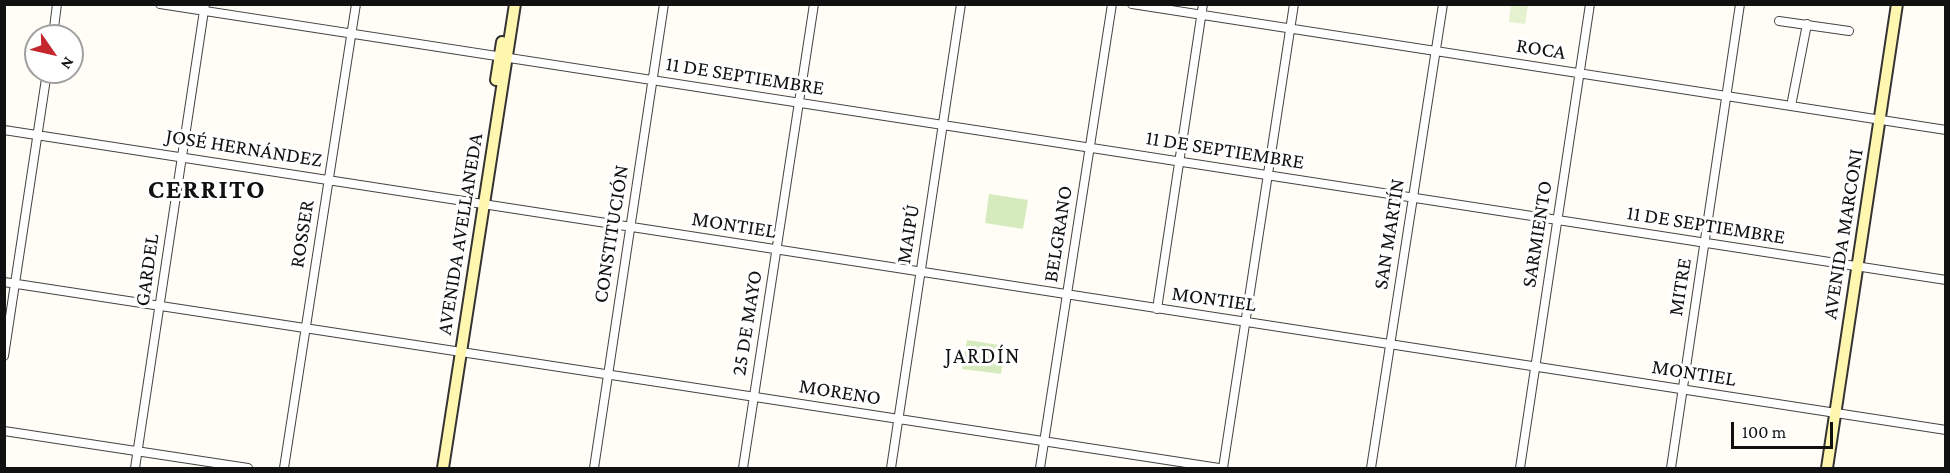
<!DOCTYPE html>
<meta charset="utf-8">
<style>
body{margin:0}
#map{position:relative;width:1950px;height:473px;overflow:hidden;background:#fffdf5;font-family:"Crimson Pro",serif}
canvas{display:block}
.frame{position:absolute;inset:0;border:6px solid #111;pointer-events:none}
.north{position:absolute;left:24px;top:24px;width:60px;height:60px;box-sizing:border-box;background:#fff;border:2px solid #a0a0a0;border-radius:50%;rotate:124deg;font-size:16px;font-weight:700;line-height:24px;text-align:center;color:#111}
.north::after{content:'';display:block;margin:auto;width:21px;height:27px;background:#c4262e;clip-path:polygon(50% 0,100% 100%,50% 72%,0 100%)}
.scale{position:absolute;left:1731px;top:422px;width:102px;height:27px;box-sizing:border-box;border:3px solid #111;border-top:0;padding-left:8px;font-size:18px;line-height:21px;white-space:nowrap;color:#111;-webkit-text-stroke:4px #fff;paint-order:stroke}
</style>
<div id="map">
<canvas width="1950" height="473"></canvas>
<div class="frame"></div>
<div class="north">N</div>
<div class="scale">100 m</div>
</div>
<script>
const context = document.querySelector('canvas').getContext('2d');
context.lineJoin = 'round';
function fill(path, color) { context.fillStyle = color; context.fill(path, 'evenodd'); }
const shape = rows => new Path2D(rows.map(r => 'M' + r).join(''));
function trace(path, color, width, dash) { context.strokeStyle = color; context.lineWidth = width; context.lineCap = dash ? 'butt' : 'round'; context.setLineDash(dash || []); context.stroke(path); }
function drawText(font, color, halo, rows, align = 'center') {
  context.font = font + ' "Crimson Pro",serif'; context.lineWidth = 6; context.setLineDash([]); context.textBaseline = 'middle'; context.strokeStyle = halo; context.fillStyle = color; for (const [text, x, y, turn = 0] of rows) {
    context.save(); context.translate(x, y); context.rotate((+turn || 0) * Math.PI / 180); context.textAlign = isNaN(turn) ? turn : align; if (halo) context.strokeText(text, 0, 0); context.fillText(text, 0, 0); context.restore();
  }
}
const green = shape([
 [989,194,1028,200,1023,229,985,223],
 [967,340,1005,346,1001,374,962,369]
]);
const pitch = shape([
 [1511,5,1528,5,1525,24,1509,22]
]);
const street = shape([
 [160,4,1946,280],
 [1132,4,1946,130],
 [1779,21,1849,31],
 [53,36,57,4],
 [1791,106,1807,24],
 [4,130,1946,430],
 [4,282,1219,468],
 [1157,309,1203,4],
 [4,356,47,72],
 [4,431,248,468],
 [135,468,205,4],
 [284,468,356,4],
 [594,468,664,4],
 [743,468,814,4],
 [891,468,961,4],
 [1040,468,1112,4],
 [1223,468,1294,4],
 [1371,468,1443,4],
 [1520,468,1590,4],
 [1671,468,1740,4]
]);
const secondary = shape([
 [496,80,502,42],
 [443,468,515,4],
 [1827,468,1897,4]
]);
const streetNames = [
 ["ROCA",1541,49,9],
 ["11 DE SEPTIEMBRE",745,76,9],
 ["JOSÉ HERNÁNDEZ",244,148,9],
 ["11 DE SEPTIEMBRE",1225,150,9],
 ["MONTIEL",734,225,9],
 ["11 DE SEPTIEMBRE",1706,225,9],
 ["ROSSER",302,234,-81],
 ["AVENIDA AVELLANEDA",460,234,-81],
 ["CONSTITUCIÓN",611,234,-81],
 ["MAIPÚ",908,234,-81],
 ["BELGRANO",1058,234,-81],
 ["SAN MARTÍN",1389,234,-81],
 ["SARMIENTO",1537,234,-81],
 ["AVENIDA MARCONI",1843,234,-81],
 ["GARDEL",147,270,-82],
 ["MITRE",1680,287,-81],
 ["MONTIEL",1214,299,8],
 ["25 DE MAYO",747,323,-81],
 ["MONTIEL",1694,373,9],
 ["MORENO",840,392,9]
];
const neighbourhoodNames = [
 ["JARDÍN",983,356]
];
const districtNames = [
 ["CERRITO",207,190]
];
fill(green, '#d5ebbd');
fill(pitch, '#e6f2cf');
trace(street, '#444', 10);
trace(secondary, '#333', 14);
trace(street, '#fff', 8);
trace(secondary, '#fff6b0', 10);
drawText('21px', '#111', '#fff', streetNames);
context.letterSpacing = '1.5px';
drawText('22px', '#111', '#fff', neighbourhoodNames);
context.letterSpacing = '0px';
context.letterSpacing = '1.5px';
drawText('bold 27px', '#111', '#fff', districtNames);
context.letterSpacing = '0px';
</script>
